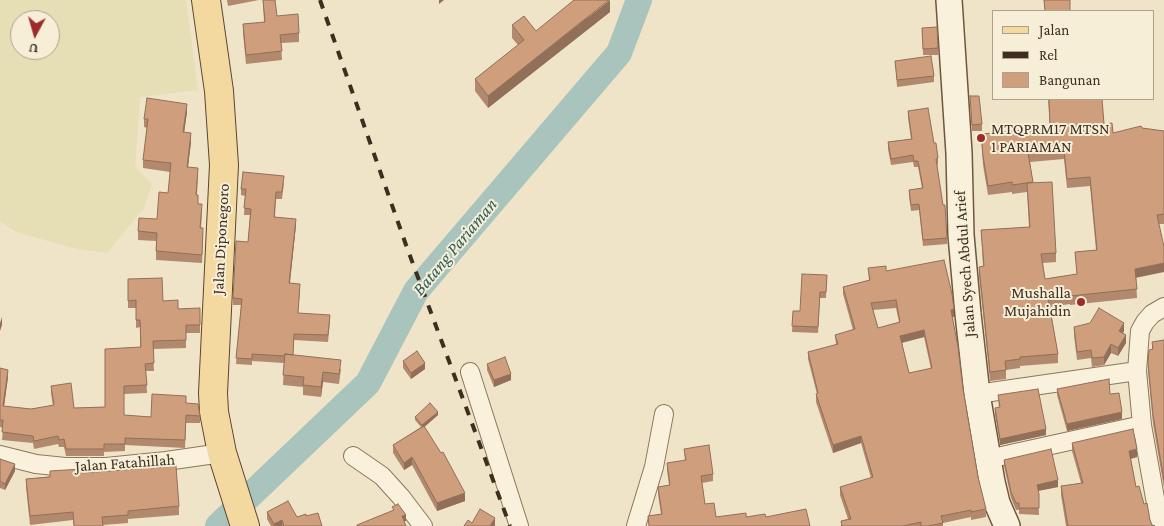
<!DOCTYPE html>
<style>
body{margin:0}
#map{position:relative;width:1164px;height:526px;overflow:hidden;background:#f0e4c8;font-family:"Crimson Pro",serif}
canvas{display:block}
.legend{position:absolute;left:992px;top:10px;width:162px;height:90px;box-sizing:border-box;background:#f7eed8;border:1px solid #ada18e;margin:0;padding:6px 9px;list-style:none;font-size:15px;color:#3d2e20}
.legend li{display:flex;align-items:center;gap:10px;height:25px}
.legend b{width:25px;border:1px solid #ada18e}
.north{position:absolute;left:10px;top:10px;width:50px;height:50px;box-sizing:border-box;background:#f7eed8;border:1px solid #ada18e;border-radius:50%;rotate:186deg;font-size:14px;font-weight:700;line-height:20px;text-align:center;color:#3d2e20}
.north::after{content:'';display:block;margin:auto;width:18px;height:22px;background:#9e2a2b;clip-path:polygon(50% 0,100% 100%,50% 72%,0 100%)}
</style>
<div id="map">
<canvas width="1164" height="526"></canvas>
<ul class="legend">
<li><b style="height:6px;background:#f3d9a0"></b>Jalan</li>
<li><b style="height:6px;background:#3d2e20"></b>Rel</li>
<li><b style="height:14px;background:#cf9f7d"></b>Bangunan</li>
</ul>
<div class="north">U</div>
</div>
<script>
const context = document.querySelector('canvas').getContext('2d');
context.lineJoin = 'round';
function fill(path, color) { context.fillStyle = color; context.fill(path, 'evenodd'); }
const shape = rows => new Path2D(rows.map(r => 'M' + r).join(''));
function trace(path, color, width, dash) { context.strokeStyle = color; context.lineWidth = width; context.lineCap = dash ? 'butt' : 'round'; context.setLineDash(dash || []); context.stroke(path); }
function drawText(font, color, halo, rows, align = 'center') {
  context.font = font + ' "Crimson Pro",serif'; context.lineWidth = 4; context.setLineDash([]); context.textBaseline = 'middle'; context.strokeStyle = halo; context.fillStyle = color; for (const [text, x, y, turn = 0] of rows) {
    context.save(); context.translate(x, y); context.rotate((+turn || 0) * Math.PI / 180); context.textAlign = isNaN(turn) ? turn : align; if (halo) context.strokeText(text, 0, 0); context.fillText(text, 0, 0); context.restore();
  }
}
const farmland = shape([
 [0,0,186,0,198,90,140,97,135,167,152,184,144,208,107,253,73,248,16,232,0,221],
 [20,20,50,20,50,50,20,50]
]);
const river = shape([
 [218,526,368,383,416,291,619,53,639,0]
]);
const street = shape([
 [1137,371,1140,331,1145,322,1152,314,1164,307],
 [470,372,519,526],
 [977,394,1137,371,1142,425,988,459],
 [1142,425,1160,526],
 [0,455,36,464,65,467,106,467,166,461,222,453],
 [353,456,382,476,401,497,423,526],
 [636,526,654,467,664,414]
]);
const secondary = shape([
 [949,0,959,153,961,235,968,314,977,394,992,482,997,503,1007,526]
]);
const primary = shape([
 [206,0,219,91,224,165,213,393,214,412,222,453,245,526]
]);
const rail = shape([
 [320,0,406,245,510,526]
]);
const wall = shape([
 [227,0,259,0,228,6],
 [263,0,277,16,299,33,299,42,281,43,282,60,246,64,243,33,243,24,264,22],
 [610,12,488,108,475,91,475,79,518,45,512,38,512,25,536,31],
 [922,28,938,48,938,55,923,55],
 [895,61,934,76,934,82,897,87],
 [970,96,982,124,982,131,972,131],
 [1048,99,1102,99,1104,124,1113,133,1142,128,1164,131,1164,224,1159,224,1136,278,1137,298,1070,305,1070,304,1050,307,1058,354,1058,363,1020,366,1020,368,1006,370,1006,379,990,381,979,276,979,267,983,266,981,230,1029,227,1027,192,1012,194,1012,192,988,195,983,165,981,134,1050,128],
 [1064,159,1067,188,1090,186,1096,250,1075,252,1077,274,1045,279,1043,263,1056,262,1056,253,1033,183,1030,162],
 [908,111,934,143,938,158,938,164,937,165,947,238,947,244,923,246,919,210,911,211,909,196,909,190,922,188,918,167,914,167,913,162,891,165,888,149,888,142,911,139,908,118],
 [187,112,184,132,191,142,188,167,198,176,197,195,198,204,202,213,201,228,203,237,202,263,156,260,156,241,138,240,138,231,157,219,168,193,170,172,143,168,143,160,147,128,144,127,144,119],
 [284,183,282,199,276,199,275,217,296,225,290,283,300,290,298,313,330,321,328,342,294,340,293,355,341,369,339,384,323,382,321,397,303,395,303,387,283,385,284,363,252,361,252,365,236,364,241,305,233,305,233,298,248,242,250,215,244,215,245,196,241,195,241,189],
 [868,268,886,271,954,317,952,317,963,389,978,477,986,509,986,517,971,520,971,517,943,523,943,526,841,526,841,521,848,519,840,495,840,487,871,478,861,443,833,453,816,402,816,394,817,394,808,359,808,352,836,345,835,335,853,330,843,294,843,287,869,280],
 [896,308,899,322,878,328,873,310],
 [924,337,931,369,909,373,902,343],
 [827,275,826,298,820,298,818,333,792,332,793,311,800,311],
 [128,279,163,301,178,309,200,308,200,333,186,333,186,348,153,349,154,371,146,371,147,393,124,394,124,415,151,417,186,403,200,416,200,423,186,423,185,448,125,445,125,451,104,452,104,456,66,456,64,447,59,447,58,444,34,449,33,443,2,440,3,428,0,427,0,368,8,377,4,406,31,409,53,406,51,393,51,386,74,408,105,407,140,347,140,327,136,328,136,308,128,308],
 [1074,327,1124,331,1123,333,1126,343,1118,356,1111,353,1104,365,1092,367,1091,358,1077,360,1074,335],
 [1164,340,1164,488,1153,424,1148,371,1148,363,1152,349,1152,342],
 [403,361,425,369,411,379,403,368],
 [487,364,511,380,494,387,487,370],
 [1057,389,1110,394,1122,419,1067,431,1057,395],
 [998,395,1046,435,1000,445,995,415,995,408,999,408],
 [438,415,424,427,465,501,437,511,412,465,404,470,393,453,393,445,421,427,415,420,415,417],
 [1072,443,1137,457,1131,459,1136,487,1150,520,1152,525,1155,526,1066,526,1061,495,1061,486,1081,483,1072,451],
 [684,449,713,474,713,481,702,483,705,504,716,517,766,517,810,526,649,526,648,516,661,514,658,494,658,487,669,485,667,470,667,463,685,461],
 [0,459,15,471,5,490,0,488],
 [1004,460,1058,487,1038,491,1039,515,1019,514,1019,510,1016,510,1011,498,1004,466],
 [82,473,179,506,179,515,128,519,128,523,103,525,103,526,74,526,73,520,30,525,26,487,26,479],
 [267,512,297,517,306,516,322,526,271,526,267,519]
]);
const shadedWall = shape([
 [439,0,444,0,439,4],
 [610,0,610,12,488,108,488,96],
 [187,104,187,112,183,141,183,132],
 [191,133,191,142,187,175,187,167],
 [296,219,296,225,289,289,289,283],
 [1164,263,1164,272,1135,278,1135,269],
 [954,309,954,317,951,317,951,310],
 [2,317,2,325,0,331,0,323],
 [1124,323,1124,331,1119,339,1119,331],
 [924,330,924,337,900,343,900,336],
 [1126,335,1126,343,1118,356,1118,348],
 [1111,344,1111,353,1104,365,1104,357],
 [425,363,425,369,411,379,411,373],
 [8,370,8,377,3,414,3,406],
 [323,372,323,382,321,397,321,387],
 [511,374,511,380,494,387,494,380],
 [438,412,438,415,422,429,422,425],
 [1122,412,1122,419,1067,431,1067,424],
 [1046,429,1046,435,1000,445,1000,439],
 [861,436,861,443,833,453,833,445],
 [1137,449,1137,457,1129,459,1129,451],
 [412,457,412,465,404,470,404,463],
 [15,464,15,471,5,490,5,484],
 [1058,480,1058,487,1037,491,1037,485],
 [465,493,465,501,437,511,437,503],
 [406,515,406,521,402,522,402,516],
 [495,518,495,526,490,526],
 [282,520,282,526,274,526,274,524]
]);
const building = shape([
 [263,0,275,0,277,16,298,14,299,33,280,35,282,51,246,55,243,24,265,22,263,0],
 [574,0,609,0,488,96,475,79,524,40,512,25,524,16,536,31,574,0],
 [1044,0,1070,0,1070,11,1045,11,1044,0],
 [937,27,938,48,923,49,922,28,937,27],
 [931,56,934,76,897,80,895,61,931,56],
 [970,96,979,96,982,124,972,125,970,96],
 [147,98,187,104,183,132,191,133,187,167,198,168,196,195,198,195,198,204,202,204,200,228,203,228,202,255,156,251,157,233,138,231,139,218,157,219,159,192,168,193,171,163,143,160,148,119,144,119,147,98],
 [1049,99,1102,99,1104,124,1112,123,1113,133,1141,126,1142,128,1164,131,1164,214,1157,215,1164,247,1164,263,1135,269,1137,289,1070,296,1070,294,1048,298,1058,354,1020,357,1020,359,1005,361,1006,370,990,372,979,267,984,266,981,230,1030,227,1027,183,1052,182,1056,253,1041,254,1045,279,1077,274,1075,252,1097,250,1090,177,1067,179,1064,150,1028,153,1033,182,1012,185,1012,182,988,186,983,156,981,134,1050,128,1049,99],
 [928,108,934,143,936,143,938,158,936,159,943,205,945,205,947,238,923,240,919,204,911,205,909,190,923,188,918,161,914,161,913,155,891,159,888,142,912,139,908,111,928,108],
 [243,172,284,176,282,192,276,192,274,217,296,219,289,283,300,284,298,313,330,315,328,335,294,334,293,355,285,354,284,356,252,354,252,359,236,358,242,299,233,298,236,241,248,242,251,209,244,208,246,189,241,189,243,172],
 [944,260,952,294,954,309,951,310,958,347,963,389,978,477,986,509,971,512,971,510,941,516,943,523,928,526,921,526,921,522,903,526,842,526,841,521,851,519,840,487,873,477,861,436,833,445,816,394,818,393,808,352,838,344,835,335,855,329,843,287,870,280,868,268,886,266,886,271,944,260],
 [896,300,900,322,878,328,871,303,896,300],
 [924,330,932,368,909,373,900,336,924,330],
 [802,274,827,275,826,292,820,292,818,327,792,326,793,311,800,311,802,274],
 [162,278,163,301,178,300,178,309,200,308,200,325,186,325,186,340,153,341,154,363,145,364,147,385,124,386,124,415,151,417,152,394,186,396,186,403,198,404,200,416,186,415,185,440,125,438,125,444,104,444,104,449,66,449,64,439,59,440,58,436,34,441,33,436,2,432,3,420,0,420,0,368,8,370,3,406,31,409,54,405,51,386,71,383,74,408,105,407,105,349,141,347,140,320,136,320,136,300,128,301,128,279,162,278],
 [1099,308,1124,323,1119,331,1126,335,1118,348,1111,344,1104,357,1092,358,1091,350,1077,352,1074,327,1090,323,1099,308],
 [1164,340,1164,480,1153,415,1148,363,1149,350,1153,349,1152,342,1164,340],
 [417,351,425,363,411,373,403,361,417,351],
 [285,354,341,360,339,374,323,372,321,387,303,385,304,377,283,375,285,354],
 [505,357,511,374,494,380,487,364,505,357],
 [1109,379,1110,394,1119,393,1122,412,1067,424,1057,389,1109,379],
 [1038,389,1046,429,1000,439,995,408,1000,407,998,395,1038,389],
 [430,403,438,412,422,425,415,417,430,403],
 [424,426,441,453,443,452,465,493,437,503,412,457,404,463,393,445,424,426],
 [1133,429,1137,449,1129,451,1136,487,1139,486,1144,504,1147,503,1150,520,1152,525,1155,526,1068,526,1061,486,1083,483,1072,443,1133,429],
 [709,445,713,474,701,476,705,504,714,503,716,517,746,513,746,517,765,514,766,517,806,509,810,526,649,526,648,516,662,514,658,487,670,485,667,463,686,460,684,449,709,445],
 [1051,449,1058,480,1037,485,1039,494,1039,508,1019,508,1019,503,1016,503,1011,492,1004,460,1051,449],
 [0,459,15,464,5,484,0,481,0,459],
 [176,466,179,506,128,511,128,515,102,517,103,526,74,526,73,512,30,516,26,479,50,477,50,471,82,469,82,473,176,466],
 [288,501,297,517,306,514,306,516,318,513,322,526,284,526,282,520,274,524,267,512,288,501],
 [398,504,406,515,402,516,406,526,357,526,357,525,394,510,392,507,398,504],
 [480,509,495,518,490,526,464,526,468,520,472,523,480,509]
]);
const markers = [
 [981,138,5,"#9e2a2b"],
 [1081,302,5,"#9e2a2b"]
];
const poiNames = [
 ["MTQPRM17 MTSN",991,129],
 ["1 PARIAMAN",991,147],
 ["Mushalla",1071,293,"right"],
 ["Mujahidin",1071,311,"right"]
];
const streetNames = [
 ["Jalan Diponegoro",221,239,-87],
 ["Jalan Syech Abdul Arief",965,264,-94],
 ["Jalan Fatahillah",125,463,-4]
];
const waterNames = [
 ["Batang Pariaman",455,247,-50]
];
fill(farmland, '#e6deb5');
trace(river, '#a9c4bc', 26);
trace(street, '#8d765c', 20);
trace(secondary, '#6f573f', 28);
trace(primary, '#5b4430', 30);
trace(street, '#faf1dc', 18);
trace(secondary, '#faf1dc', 25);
trace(primary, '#f3d9a0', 28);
trace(rail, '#3d2e20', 4, [9, 9]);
fill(wall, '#b2896c');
fill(shadedWall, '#916f58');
fill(building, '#cf9f7d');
trace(building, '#916f58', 1);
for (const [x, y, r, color] of markers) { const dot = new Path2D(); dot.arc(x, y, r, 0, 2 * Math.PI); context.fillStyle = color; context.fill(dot); trace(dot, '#f7eed8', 2); }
drawText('16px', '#3d2e20', '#f7eed8', poiNames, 'left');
drawText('16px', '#3d2e20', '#f7eed8', streetNames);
drawText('italic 18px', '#2f5d5a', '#f7eed8', waterNames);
</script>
